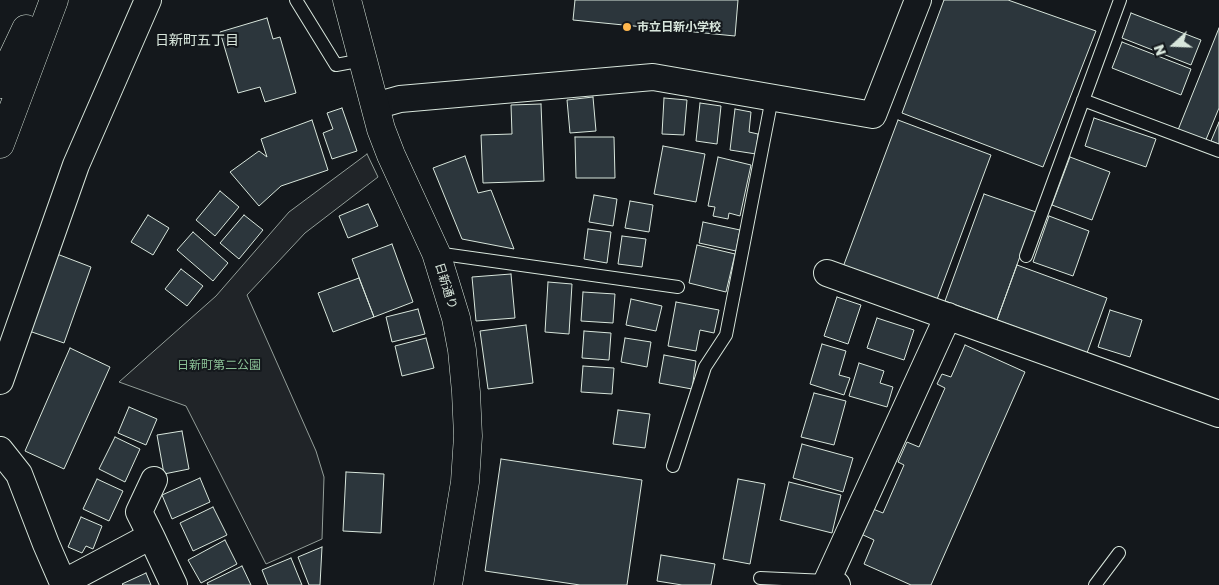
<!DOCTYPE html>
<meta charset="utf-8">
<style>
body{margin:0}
#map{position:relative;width:1219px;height:585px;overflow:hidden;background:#14181c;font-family:"Golos Text",sans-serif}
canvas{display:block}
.north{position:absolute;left:1149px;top:20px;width:50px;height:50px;-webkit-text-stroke:4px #14181c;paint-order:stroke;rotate:250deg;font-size:14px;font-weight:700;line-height:20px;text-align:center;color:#d8e6dc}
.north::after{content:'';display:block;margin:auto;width:18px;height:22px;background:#d8e6dc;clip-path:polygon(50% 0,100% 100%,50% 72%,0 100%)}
</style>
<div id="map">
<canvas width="1219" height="585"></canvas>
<div class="north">N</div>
</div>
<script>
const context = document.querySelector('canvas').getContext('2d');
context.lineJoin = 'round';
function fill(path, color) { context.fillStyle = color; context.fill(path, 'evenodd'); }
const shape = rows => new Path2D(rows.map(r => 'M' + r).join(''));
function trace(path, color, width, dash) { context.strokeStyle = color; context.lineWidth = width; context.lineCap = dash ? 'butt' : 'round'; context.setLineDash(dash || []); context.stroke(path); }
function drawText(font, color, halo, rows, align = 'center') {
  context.font = font + ' "Golos Text","Noto Sans JP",sans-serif'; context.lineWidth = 4; context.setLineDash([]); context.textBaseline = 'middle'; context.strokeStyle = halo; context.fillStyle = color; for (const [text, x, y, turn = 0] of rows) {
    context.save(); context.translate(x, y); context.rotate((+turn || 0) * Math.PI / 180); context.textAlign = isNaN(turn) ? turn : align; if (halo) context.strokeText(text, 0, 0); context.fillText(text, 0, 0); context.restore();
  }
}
const green = shape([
 [367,154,378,177,305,233,247,295,316,451,324,477,322,539,266,564,186,406,119,382,216,296,289,212,367,154]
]);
const building = shape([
 [575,0,738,0,735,36,573,20,575,0],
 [944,0,1008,0,1096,31,1043,167,902,113,944,0],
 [1131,13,1201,40,1191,65,1122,38,1131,13],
 [267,18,273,39,280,37,296,93,265,102,260,87,238,93,220,32,267,18],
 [1219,28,1219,108,1205,142,1178,130,1219,28],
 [1122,42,1191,69,1181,95,1112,68,1122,42],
 [593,97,596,131,570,133,567,100,593,97],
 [664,98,687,100,684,135,662,134,664,98],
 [700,103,721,106,717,144,696,141,700,103],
 [541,104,544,181,483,183,481,135,512,134,511,105,541,104],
 [342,108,357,151,332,159,323,133,333,129,327,113,342,108],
 [735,109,751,112,749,132,758,134,756,154,730,150,735,109],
 [1094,118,1156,139,1146,167,1085,146,1094,118],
 [312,120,328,170,281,186,259,206,230,172,259,151,267,157,261,139,312,120],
 [898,120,991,155,936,302,843,267,898,120],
 [1219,122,1219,144,1211,141,1219,122],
 [575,137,614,137,615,178,576,178,575,137],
 [663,146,705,154,696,202,654,194,663,146],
 [465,156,478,193,491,190,514,249,462,239,433,168,465,156],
 [718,157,751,165,740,216,729,213,728,219,713,216,715,207,708,206,718,157],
 [1070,157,1110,172,1092,220,1052,205,1070,157],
 [220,191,239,207,215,236,196,220,220,191],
 [984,194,1036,212,997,320,945,301,984,194],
 [594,195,617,199,613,226,589,222,594,195],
 [630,201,653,205,649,232,625,228,630,201],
 [368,204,378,226,348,238,339,216,368,204],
 [148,215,169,228,153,255,131,242,148,215],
 [244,215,263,230,239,259,220,243,244,215],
 [1049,216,1089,231,1073,276,1033,262,1049,216],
 [703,222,740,230,736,251,699,243,703,222],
 [588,229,611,232,607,263,584,259,588,229],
 [193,232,228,263,213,281,177,250,193,232],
 [622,236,646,239,642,267,618,264,622,236],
 [392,244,413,302,374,317,352,259,392,244],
 [697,245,735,254,726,292,689,283,697,245],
 [57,254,91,267,64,343,29,331,57,254],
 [1017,265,1107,298,1087,353,997,320,1017,265],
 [181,269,203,286,187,306,165,289,181,269],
 [511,274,515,318,476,321,472,277,511,274],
 [359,278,374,317,333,332,318,293,359,278],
 [548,282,572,284,569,334,545,332,548,282],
 [583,292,615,294,613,323,581,321,583,292],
 [837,297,861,305,848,344,824,336,837,297],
 [631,299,662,306,656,331,626,325,631,299],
 [676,302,719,310,714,333,700,330,696,351,668,346,676,302],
 [418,309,425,334,392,342,386,317,418,309],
 [1110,310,1142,320,1130,357,1098,347,1110,310],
 [877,318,914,330,904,360,867,348,877,318],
 [526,325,533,383,488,389,480,331,526,325],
 [584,331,611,333,609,360,582,358,584,331],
 [426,338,434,368,402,376,395,346,426,338],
 [625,338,651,342,647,367,621,362,625,338],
 [822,344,846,351,839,375,850,378,844,395,810,384,822,344],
 [965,345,1025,372,931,585,911,585,864,564,874,540,861,534,873,509,883,513,904,465,898,462,907,442,919,447,945,388,937,384,942,374,951,377,965,345],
 [70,348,110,367,64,469,25,451,70,348],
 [664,355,696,361,692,389,659,383,664,355],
 [859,363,884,371,880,383,893,387,887,407,849,396,859,363],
 [583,366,614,368,612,394,581,392,583,366],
 [814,393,846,401,834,445,801,437,814,393],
 [129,407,157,419,146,445,118,433,129,407],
 [618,410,650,414,645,448,613,444,618,410],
 [182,431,189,469,164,474,157,435,182,431],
 [115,437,140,449,125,482,99,469,115,437],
 [802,444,853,458,843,492,793,478,802,444],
 [501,459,642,480,627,585,580,585,485,571,501,459],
 [346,472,384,474,381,533,343,531,346,472],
 [200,478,210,502,172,519,162,495,200,478],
 [97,479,123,491,109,521,83,509,97,479],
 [738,479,765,484,750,564,723,559,738,479],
 [789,482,841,495,832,533,780,520,789,482],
 [213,507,227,535,193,551,180,523,213,507],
 [81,517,102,526,93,549,86,546,82,553,68,547,81,517],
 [225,540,237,564,201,583,188,560,225,540],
 [322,547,320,585,309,585,298,557,322,547],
 [661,555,715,564,711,585,682,585,657,581,661,555],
 [291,558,302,585,268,585,262,570,291,558],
 [242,566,251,585,208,585,207,583,242,566],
 [146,573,151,585,123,585,122,584,146,573]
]);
const service = shape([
 [296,0,336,65,363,60],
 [1083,100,1219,151],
 [436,253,678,287],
 [1026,256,1120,0],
 [673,466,705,367,726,335,772,98],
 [760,578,827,581],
 [1095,585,1119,553]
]);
const minor = shape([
 [375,106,400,99,653,77,873,115,918,0],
 [827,273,1219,414],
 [0,381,76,165,148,0],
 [0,450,19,474,46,544,63,583,151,536,174,585],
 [151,536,139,512,154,480],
 [837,585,827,581,948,316]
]);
const tertiary = shape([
 [347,0,381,129,391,155,436,253,456,318,462,350,466,392,468,436,465,482,448,585]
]);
const motorway = shape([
 [0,84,26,29],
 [0,144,54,0]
]);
const markers = [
 [627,27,5,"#ffb74d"]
];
const poiNames = [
 ["市立日新小学校",637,27]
];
const streetNames = [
 ["日新通り",446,286,73]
];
const parkNames = [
 ["日新町第二公園",219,365]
];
const neighbourhoodNames = [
 ["日新町五丁目",197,41]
];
fill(green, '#202428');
trace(green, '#939e99', 1);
fill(building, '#2c363c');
trace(building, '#d8e6dc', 1);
trace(service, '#d8e6dc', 14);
trace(minor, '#d8e6dc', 28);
trace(tertiary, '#d8e6dc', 29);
trace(motorway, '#d8e6dc', 29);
trace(service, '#14181c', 12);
trace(minor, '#14181c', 26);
trace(tertiary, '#14181c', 28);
trace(motorway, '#14181c', 28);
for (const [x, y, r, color] of markers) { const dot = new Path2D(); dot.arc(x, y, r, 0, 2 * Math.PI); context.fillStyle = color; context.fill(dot); trace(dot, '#14181c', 2); }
drawText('bold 12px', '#d8e6dc', '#14181c', poiNames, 'left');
drawText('12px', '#d8e6dc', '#14181c', streetNames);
drawText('12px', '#8ac095', '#14181c', parkNames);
drawText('14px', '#d8e6dc', '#14181c', neighbourhoodNames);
</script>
